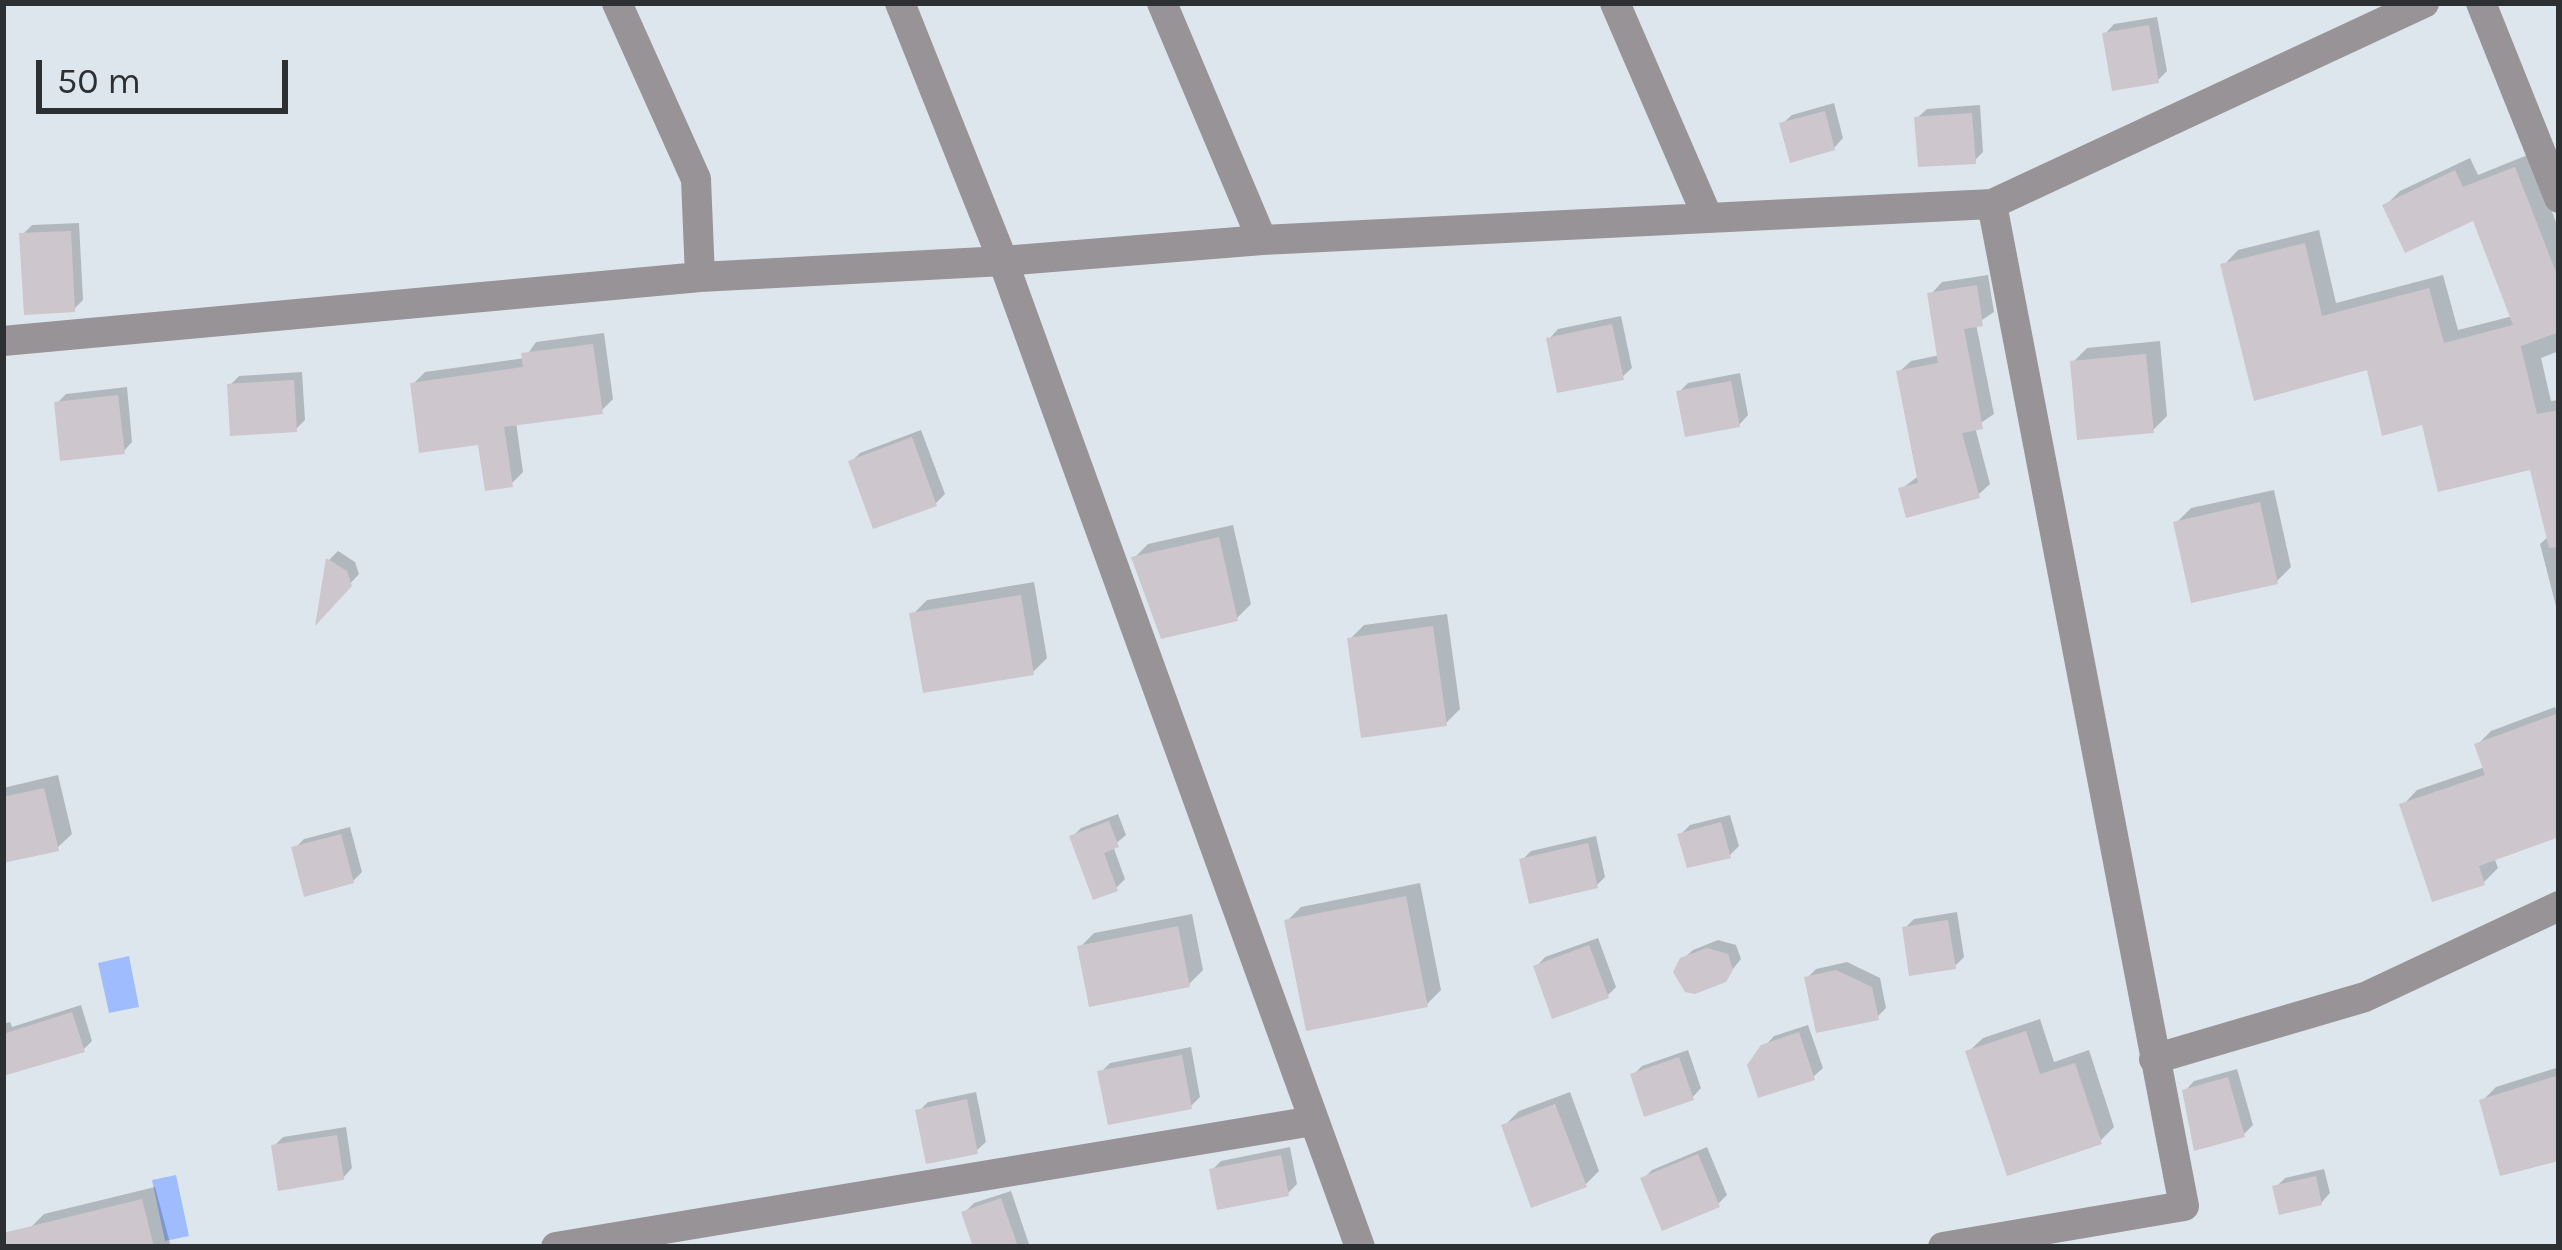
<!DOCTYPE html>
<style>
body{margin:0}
#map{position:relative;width:2562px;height:1250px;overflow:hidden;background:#dee6ed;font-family:Karla,sans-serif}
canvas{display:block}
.frame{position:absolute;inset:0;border:6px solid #2d3033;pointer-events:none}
.scale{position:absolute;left:36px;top:60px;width:252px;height:54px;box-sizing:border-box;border:6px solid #2d3033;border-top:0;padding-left:15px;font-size:36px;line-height:42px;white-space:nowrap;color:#2d3033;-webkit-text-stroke:9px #dee6ed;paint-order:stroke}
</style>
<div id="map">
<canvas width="2562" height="1250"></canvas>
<div class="frame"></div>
<div class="scale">50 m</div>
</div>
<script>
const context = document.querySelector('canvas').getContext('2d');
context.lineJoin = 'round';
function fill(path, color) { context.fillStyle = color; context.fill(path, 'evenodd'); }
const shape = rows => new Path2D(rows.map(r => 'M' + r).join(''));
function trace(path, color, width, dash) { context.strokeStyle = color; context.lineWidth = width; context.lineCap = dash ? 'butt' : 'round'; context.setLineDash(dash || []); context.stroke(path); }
const water = shape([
 [129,956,139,1007,109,1013,98,963],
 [176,1175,189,1236,165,1241,152,1180]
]);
const shadow = shape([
 [2157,17,2167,71,2158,80,2105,34,2114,24],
 [1834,103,1843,138,1834,148,1782,124,1792,115],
 [1980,105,1983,152,1974,161,1917,118,1927,109],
 [2530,154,2559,230,2559,351,2541,358,2551,401,2559,400,2559,618,2540,544,2549,536,2532,466,2425,421,2369,366,2224,265,2238,250,2319,230,2336,303,2443,275,2458,330,2513,316,2475,217,2386,205,2400,191,2470,158,2478,175],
 [79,223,83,300,74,309,22,235,32,225],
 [1988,275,1994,312,1976,324,1994,414,1975,427,1990,484,1978,495,1901,489,1920,475,1899,372,1911,361,1940,355,1931,294,1942,282],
 [1621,316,1632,368,1622,377,1549,339,1558,329],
 [604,333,613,399,601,411,516,422,523,472,511,484,481,442,413,384,425,372,525,358,536,342],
 [2160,341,2167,416,2153,430,2073,362,2087,348],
 [302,372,305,420,296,429,230,385,239,376],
 [1740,373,1748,415,1739,425,1679,392,1688,383],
 [127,387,132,442,123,452,57,403,66,394],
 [921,430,945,494,936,503,851,462,860,453],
 [2274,490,2291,567,2277,581,2176,523,2191,508],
 [1233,525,1251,604,1237,618,1134,558,1148,544],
 [338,551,355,562,359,574,319,617,329,560],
 [1034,582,1047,658,1033,672,913,614,927,600],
 [1447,614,1460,709,1446,723,1350,639,1364,625],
 [2555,707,2559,719,2559,834,2494,857,2498,868,2484,882,2403,805,2417,790,2485,767,2477,745,2491,731],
 [58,775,72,834,57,848,3,860,3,788],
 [1118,814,1126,835,1113,846,1125,879,1116,888,1072,837,1081,828],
 [1730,815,1739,846,1730,855,1681,834,1690,825],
 [350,827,362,872,353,881,295,848,304,839],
 [1596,836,1605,877,1596,886,1522,860,1531,851],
 [1420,883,1441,990,1427,1004,1287,921,1301,907],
 [1957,912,1964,957,1955,966,1905,928,1914,919],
 [1192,914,1203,970,1189,984,1080,947,1094,933],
 [1598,938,1616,987,1607,996,1536,967,1545,957],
 [1718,940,1736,945,1741,959,1724,980,1682,960,1693,950],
 [1847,962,1880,978,1886,1008,1877,1017,1807,978,1816,969],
 [81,1005,92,1041,83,1050,3,1074,3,1024,10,1022,12,1027],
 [2040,1019,2054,1062,2089,1050,2114,1127,2100,1141,1968,1052,1983,1038],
 [1808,1025,1823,1068,1813,1077,1764,1047,1774,1036],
 [1191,1047,1200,1097,1191,1106,1101,1072,1110,1063],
 [1688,1050,1701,1088,1692,1098,1633,1075,1642,1066],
 [2559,1067,2559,1158,2482,1101,2496,1087],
 [2237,1069,2253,1125,2244,1134,2185,1091,2194,1081],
 [976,1092,986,1142,976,1151,919,1111,928,1102],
 [1570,1092,1599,1171,1585,1185,1504,1126,1519,1111],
 [346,1127,352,1168,343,1178,274,1146,283,1137],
 [1290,1147,1297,1184,1288,1193,1212,1170,1221,1161],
 [1707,1147,1727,1195,1718,1204,1643,1179,1652,1170],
 [2324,1169,2330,1193,2321,1203,2276,1187,2285,1178],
 [155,1187,171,1247,34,1247,29,1229,44,1214],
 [1011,1191,1030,1247,976,1247,964,1213,974,1203]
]);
const building = shape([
 [2149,25,2159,83,2112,91,2102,33],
 [1825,111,1835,150,1790,163,1779,123],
 [1972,113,1976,164,1918,167,1914,117],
 [2515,167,2559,280,2559,332,2521,346,2520,343,2537,414,2559,410,2559,547,2549,548,2530,470,2438,492,2422,425,2382,436,2367,370,2254,401,2220,264,2305,243,2322,316,2429,288,2444,343,2513,325,2473,221,2405,253,2382,205,2455,170,2463,187],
 [71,231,75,312,24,315,19,233],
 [1977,285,1983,326,1964,329,1983,429,1962,433,1980,498,1906,518,1898,488,1918,483,1896,371,1938,363,1927,293],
 [1612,324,1624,380,1557,393,1546,338],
 [593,344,603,414,504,427,513,487,485,491,478,445,419,453,410,383,523,367,521,353],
 [2146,354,2154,433,2077,440,2070,361],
 [294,380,297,432,230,436,227,384],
 [1731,381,1740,427,1685,437,1676,391],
 [118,395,125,454,60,461,54,402],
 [912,437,937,506,873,529,848,461],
 [2260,502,2278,584,2191,603,2173,522],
 [1219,537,1238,621,1161,639,1131,557],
 [326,558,347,571,352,586,315,626],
 [1021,595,1034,675,923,693,909,613],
 [1433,626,1447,726,1361,738,1347,638],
 [2559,713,2559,837,2479,866,2485,885,2432,902,2399,804,2485,775,2474,744],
 [44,788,59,851,3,863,3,797],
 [1109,821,1119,847,1104,853,1118,891,1093,900,1069,836],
 [1721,822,1731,858,1687,868,1677,834],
 [341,834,354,883,304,897,291,847],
 [1588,843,1598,888,1529,904,1519,859],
 [1406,896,1428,1007,1306,1031,1284,920],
 [1948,920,1956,969,1909,976,1902,927],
 [1178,926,1190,987,1089,1007,1077,946],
 [1589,945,1609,998,1552,1019,1533,966],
 [1707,948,1728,954,1733,970,1726,982,1695,994,1685,992,1673,972,1680,958],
 [1836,970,1872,987,1879,1020,1816,1033,1804,977],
 [72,1012,85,1052,3,1076,3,1034],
 [2026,1031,2040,1074,2075,1063,2102,1144,2007,1176,1965,1051],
 [1799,1032,1815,1080,1758,1098,1747,1065,1761,1045],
 [1182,1055,1192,1109,1108,1125,1097,1071],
 [1679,1057,1694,1100,1644,1117,1630,1074],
 [2559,1075,2559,1161,2500,1176,2479,1100],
 [2228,1077,2245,1137,2194,1151,2182,1090],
 [967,1099,978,1154,926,1164,915,1110],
 [1555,1104,1587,1187,1531,1208,1501,1125],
 [337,1135,344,1180,278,1191,271,1145],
 [1698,1154,1720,1207,1662,1231,1640,1178],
 [1281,1155,1289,1196,1217,1210,1209,1169],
 [2316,1176,2322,1205,2279,1215,2272,1186],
 [1001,1198,1018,1247,973,1247,961,1212],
 [142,1199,154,1247,3,1247,3,1233]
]);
const street = shape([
 [617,3,696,179,700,277],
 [900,3,1003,261,1360,1247],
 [1162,3,1262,240],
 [1615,3,1708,218],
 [2481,3,2559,198],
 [3,341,700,277,1003,261,1262,240,1992,204,2424,3],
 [2154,1059,2365,997,2559,906],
 [556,1247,1313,1121],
 [1943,1247,2184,1206,1992,204]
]);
fill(water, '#9fbdfe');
fill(shadow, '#0003');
fill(building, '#cdc6cd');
trace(street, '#979396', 30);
</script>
